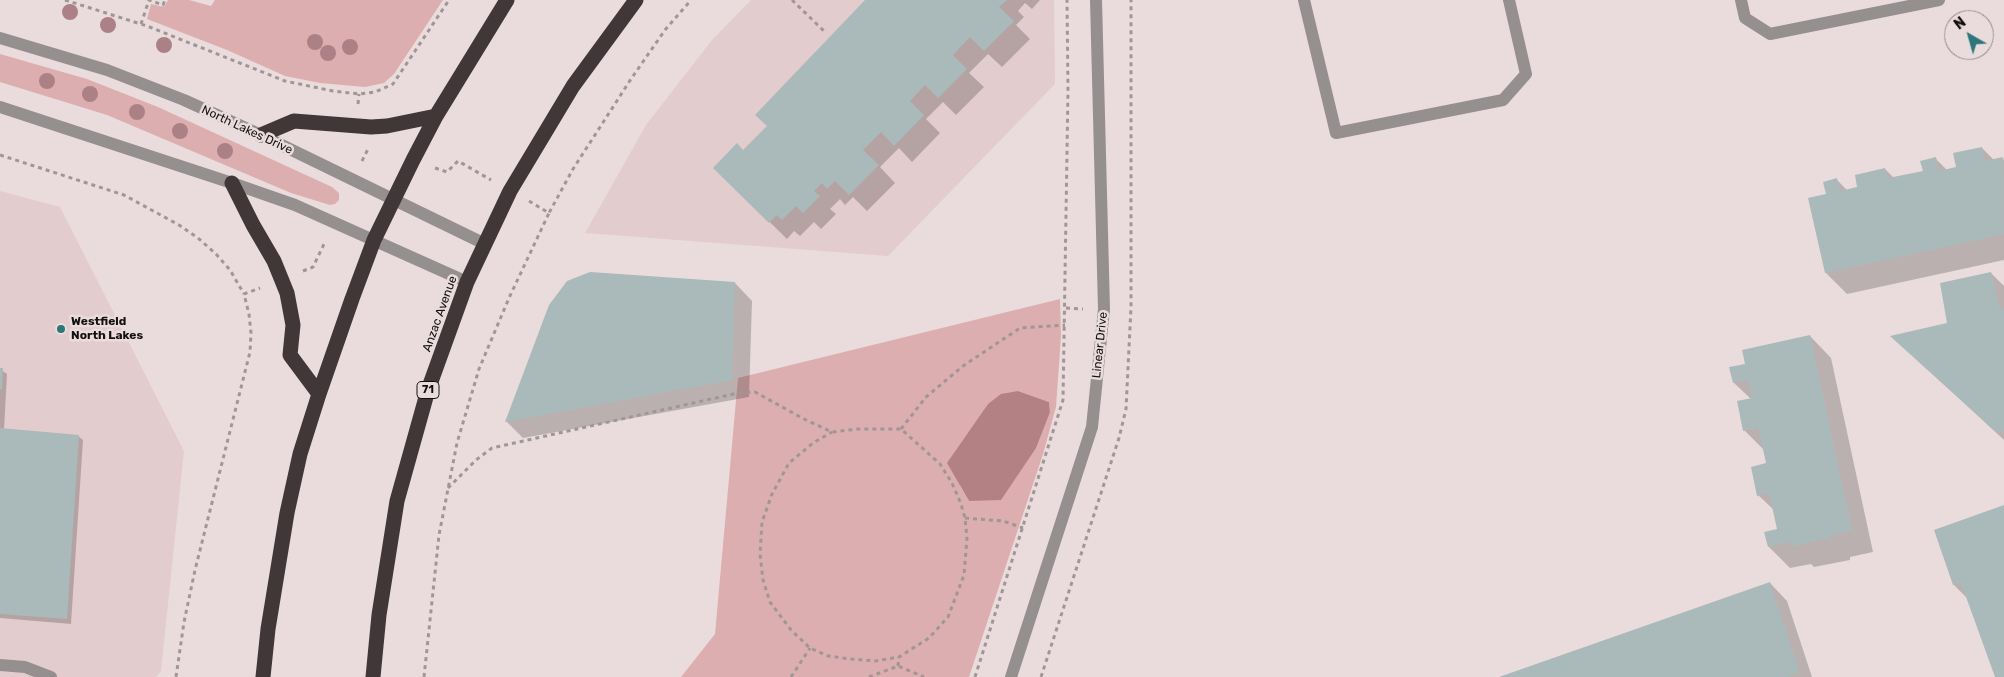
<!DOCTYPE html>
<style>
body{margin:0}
#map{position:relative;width:2004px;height:677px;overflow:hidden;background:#eadcdc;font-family:Rubik,sans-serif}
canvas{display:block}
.north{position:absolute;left:1944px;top:10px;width:50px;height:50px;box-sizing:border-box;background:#eadcdc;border:1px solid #958a8a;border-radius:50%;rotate:322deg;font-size:14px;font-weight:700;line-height:20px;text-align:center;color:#151010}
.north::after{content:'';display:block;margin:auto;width:18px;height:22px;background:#2d777b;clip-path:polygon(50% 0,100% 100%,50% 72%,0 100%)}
</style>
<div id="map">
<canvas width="2004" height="677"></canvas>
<div class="north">N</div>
</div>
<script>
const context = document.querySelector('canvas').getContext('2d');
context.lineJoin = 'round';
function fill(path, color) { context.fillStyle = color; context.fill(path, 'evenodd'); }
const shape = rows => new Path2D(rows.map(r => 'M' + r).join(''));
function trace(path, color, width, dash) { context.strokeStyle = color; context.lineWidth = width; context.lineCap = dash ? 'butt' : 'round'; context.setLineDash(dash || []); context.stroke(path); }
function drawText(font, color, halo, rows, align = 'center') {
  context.font = font + ' Rubik,sans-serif'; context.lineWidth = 5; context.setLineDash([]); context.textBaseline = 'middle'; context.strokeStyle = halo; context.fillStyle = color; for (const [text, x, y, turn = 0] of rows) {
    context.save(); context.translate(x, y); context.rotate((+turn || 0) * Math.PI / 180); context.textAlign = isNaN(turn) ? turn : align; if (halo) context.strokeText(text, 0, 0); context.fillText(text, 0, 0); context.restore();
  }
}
const built = shape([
 [751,0,1054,0,1055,84,888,256,585,233,646,125,712,40],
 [0,191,60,207,184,451,161,671,156,677,0,677]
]);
const green = shape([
 [168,0,189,0,211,6,215,0,443,0,394,74,384,83,365,87,320,83,285,76,227,50,147,19,151,4,164,7],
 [0,54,87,79,158,107,332,187,339,193,339,200,335,204,330,205,291,193,107,115,0,82],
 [1060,299,1061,336,1056,407,1043,454,969,677,681,677,715,634,738,378],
 [1018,391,1049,402,1050,412,969,501,960,486,971,431,988,404]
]);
const water = shape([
 [1018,391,1049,402,1050,412,1036,448,1001,500,969,501,947,463,988,404,1001,394]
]);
const shadow = shape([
 [867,0,1040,0,1032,9,1025,3,1018,11,1024,17,1016,25,1030,39,1002,67,988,54,969,73,984,87,956,115,943,102,926,119,940,133,912,162,899,148,880,167,895,183,867,211,853,197,845,205,840,199,830,209,836,214,821,229,814,222,800,236,794,231,787,239,715,168,743,151,768,126],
 [1982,148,1994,160,2002,158,2004,160,2004,260,1847,294,1826,273,1828,195,1837,180,1848,191,1859,188,1885,169,1894,178,1924,172,1936,159,1947,170,1958,168],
 [1991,273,2004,286,2004,440,1893,337,1948,324],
 [735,283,752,301,749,397,523,438,506,421],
 [1810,336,1831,358,1873,552,1850,557,1850,560,1814,567,1811,564,1790,568,1769,547,1779,530,1775,511,1758,495,1768,464,1765,451,1744,430,1751,399,1734,383,1747,365],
 [0,369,7,374,4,430,78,436,83,440,71,624,0,618],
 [2004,506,2004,677,1996,677,1968,599,1954,585,1935,530],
 [1770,583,1787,601,1812,677,1502,677]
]);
const building = shape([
 [865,0,1007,0,999,7,1014,21,984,51,970,37,953,55,967,69,938,98,925,85,910,101,924,115,894,146,881,132,863,150,879,165,849,195,835,181,827,189,822,183,814,191,820,196,803,213,796,206,782,220,777,215,769,223,713,168,737,143,743,150,767,126,755,115],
 [1982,147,1985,161,2003,157,2004,234,1825,273,1808,198,1826,194,1823,182,1837,178,1840,191,1857,187,1855,175,1885,168,1888,178,1923,171,1920,161,1936,157,1939,171,1956,167,1953,153],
 [590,272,735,282,732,380,505,422,549,305,567,281],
 [1991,272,2000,309,2004,308,2004,431,1997,433,1890,336,1947,323,1940,283],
 [1810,335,1852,530,1829,536,1829,538,1792,546,1791,542,1768,547,1764,532,1777,529,1769,493,1757,496,1751,467,1766,463,1758,427,1743,431,1737,401,1752,398,1748,380,1733,383,1729,367,1745,364,1742,350],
 [0,368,3,368,2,389,0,389],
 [0,428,79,435,67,619,0,614],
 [2004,505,2004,677,1995,677,1961,583,1953,585,1934,530],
 [1770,582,1800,673,1788,677,1499,677]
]);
const path = shape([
 [65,0,147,26,285,81,333,91,359,94,375,92,393,84,449,0],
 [792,0,825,32],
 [141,24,149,0,163,5,165,0],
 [358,104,359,94],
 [0,155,124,195,179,225,198,238,216,254,230,270,244,294],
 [362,161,368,149],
 [435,168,447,172,458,161,491,180],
 [529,201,549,213,573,169,631,79,665,30,691,0],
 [303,271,313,267,325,242],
 [1066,308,1083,309],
 [901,429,926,397,963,366,1020,328,1065,325],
 [448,488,476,460,492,448,738,393,755,392,804,419,832,432,858,429,901,429,940,464,952,483,961,504,965,518,967,538,964,575,948,617,929,638,899,657,875,661,851,659,828,656,810,648,791,630,770,602,763,580,760,554,762,522,772,494,789,463,813,443,832,432],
 [965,518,1003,521,1023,528],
 [898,666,899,657],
 [176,677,184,622,195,570,250,352,251,333,249,314,244,294,260,288],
 [424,677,439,535,457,443,479,369,509,298,549,213],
 [791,677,810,648],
 [869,677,898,666,924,677],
 [975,677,1063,400,1068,89,1067,0],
 [1041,677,1119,438,1126,409,1131,307,1131,0]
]);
const minor = shape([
 [1304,0,1336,133,1503,100,1526,74,1509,0],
 [1741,0,1745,18,1770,34,1939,0],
 [0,38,107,70,184,100,261,135,485,244],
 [0,107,232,183,295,205,467,282],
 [0,665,25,667,51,677],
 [1011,677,1092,427,1104,309,1096,0]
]);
const highway = shape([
 [261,135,294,121,371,127,387,126,436,116],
 [232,183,253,225,274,261,287,293,293,325,290,355,319,394],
 [263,677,268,629,287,513,300,454,319,394,352,299,374,240,413,160,436,116,507,0],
 [373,677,379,615,397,501,428,390,467,282,510,191,573,86,636,0]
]);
const trees = [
 [70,12],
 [108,25],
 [315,42],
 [164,45],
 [350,47],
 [328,53],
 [47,81],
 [90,94],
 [137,112],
 [180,131],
 [225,151]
];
const markers = [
 [61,329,5,"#2d777b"]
];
const shields = [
 [428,390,22]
];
const shieldNames = [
 ["71",428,390]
];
const streetNames = [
 ["North Lakes Drive",247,130,25],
 ["Anzac Avenue",440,314,-70],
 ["Linear Drive",1100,345,-84]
];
const poiNames = [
 ["Westfield",71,322],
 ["North Lakes",71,336]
];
fill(built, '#e3cccd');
fill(green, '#ddaeb0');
fill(water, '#b38184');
fill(shadow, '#0003');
fill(building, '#aab9ba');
trace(path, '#a19696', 3, [4, 4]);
trace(minor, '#958f8f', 12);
trace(highway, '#423738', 15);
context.fillStyle = '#ac8185';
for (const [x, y] of trees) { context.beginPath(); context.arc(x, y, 8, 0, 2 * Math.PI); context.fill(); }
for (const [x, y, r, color] of markers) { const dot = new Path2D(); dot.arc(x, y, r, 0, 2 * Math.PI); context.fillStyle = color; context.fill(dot); trace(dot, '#eadcdc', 2); }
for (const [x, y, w] of shields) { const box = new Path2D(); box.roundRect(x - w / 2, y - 8.5, w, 17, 4); context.fillStyle = '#eadcdc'; context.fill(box); trace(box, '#151010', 1); }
drawText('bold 11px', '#151010', null, shieldNames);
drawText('12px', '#151010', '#eadcdc', streetNames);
drawText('bold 12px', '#151010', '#eadcdc', poiNames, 'left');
</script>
